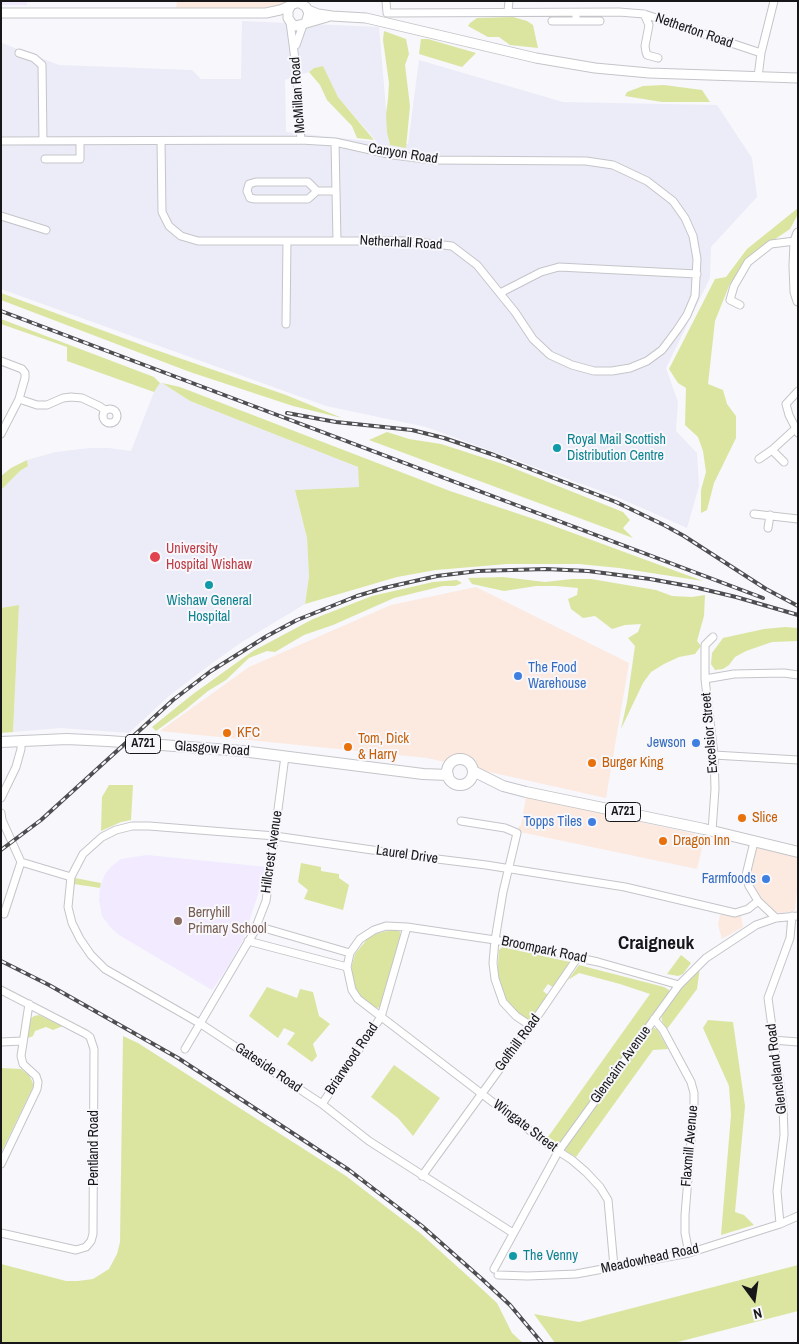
<!DOCTYPE html>
<style>
body{margin:0}
#map{position:relative;width:799px;height:1344px;overflow:hidden;background:#f7f7fc;font-family:"Archivo Narrow",sans-serif}
canvas{display:block}
.frame{position:absolute;inset:0;border:2px solid #171719;pointer-events:none}
.north{position:absolute;left:729px;top:1274px;width:50px;height:50px;-webkit-text-stroke:4px #f7f7fc;paint-order:stroke;rotate:166deg;font-size:14px;font-weight:700;line-height:20px;text-align:center;color:#171719}
.north::after{content:'';display:block;margin:auto;width:18px;height:22px;background:#171719;clip-path:polygon(50% 0,100% 100%,50% 72%,0 100%)}
</style>
<div id="map">
<canvas width="799" height="1344"></canvas>
<div class="frame"></div>
<div class="north">N</div>
</div>
<script>
const context = document.querySelector('canvas').getContext('2d');
context.lineJoin = 'round';
function fill(path, color) { context.fillStyle = color; context.fill(path, 'evenodd'); }
const shape = rows => new Path2D(rows.map(r => 'M' + r).join(''));
function trace(path, color, width, dash) { context.strokeStyle = color; context.lineWidth = width; context.lineCap = dash ? 'butt' : 'round'; context.setLineDash(dash || []); context.stroke(path); }
function drawText(font, color, halo, rows, align = 'center') {
  context.font = font + ' "Archivo Narrow",sans-serif'; context.lineWidth = 4; context.setLineDash([]); context.textBaseline = 'middle'; context.strokeStyle = halo; context.fillStyle = color; for (const [text, x, y, turn = 0] of rows) {
    context.save(); context.translate(x, y); context.rotate((+turn || 0) * Math.PI / 180); context.textAlign = isNaN(turn) ? turn : align; if (halo) context.strokeText(text, 0, 0); context.fillText(text, 0, 0); context.restore();
  }
}
const commercial = shape([
 [177,1,291,1,282,7,264,9,176,9],
 [476,587,629,663,606,798,427,758,160,731,249,667,391,605],
 [526,797,705,836,697,869,520,832,518,827,521,825],
 [755,847,798,858,798,879,795,911,780,913,776,912,761,899,750,877],
 [720,915,741,916,743,927,722,939,718,925]
]);
const built = shape([
 [242,21,379,27,389,143,408,144,419,60,563,102,717,105,752,158,757,197,711,247,710,278,666,368,678,402,676,431,697,453,699,486,687,528,617,497,426,427,326,406,1,289,1,41,2,43,59,65,192,70,201,79,241,79],
 [323,66,338,97,377,142,286,132,285,80,309,72,314,68],
 [160,383,162,383,190,401,358,467,359,487,295,490,307,538,309,576,305,604,242,642,207,667,169,696,129,733,61,728,13,732,19,605,1,608,1,490,20,471,28,466,27,460,56,452,89,448,109,448,131,451,154,392]
]);
const education = shape([
 [1,1,27,1,27,5,1,5],
 [147,855,267,867,243,940,228,967,212,990,119,935,110,927,102,916,99,900,100,888,105,874,111,867,121,859]
]);
const green = shape([
 [513,17,527,21,533,25,538,48,510,45,499,37,488,37,468,26,470,23,477,18],
 [384,31,406,39,409,54,405,65,410,106,406,148,390,145,387,132,386,114,388,99,389,83,383,40],
 [421,39,428,39,476,53,462,67,419,54],
 [323,66,338,97,374,140,357,138,352,126,327,100,320,85,309,72,314,68],
 [664,85,702,90,710,102,662,102,625,96,627,92,643,86],
 [798,208,798,214,790,229,756,252,738,272,729,286,715,321,708,384,723,390,727,404,736,416,736,438,714,483,707,510,701,513,701,490,706,472,703,451,698,437,685,425,686,388,678,383,669,369,715,279,726,277,747,249],
 [1,293,153,349,286,395,342,418,293,406,190,372,1,300],
 [1,319,154,377,160,383,154,392,67,361,67,347,1,324],
 [162,383,180,387,450,491,543,522,703,581,619,568,579,564,507,564,436,570,397,577,305,604,309,576,307,538,295,490,359,487,358,467,190,401],
 [387,432,409,439,441,444,503,464,623,512,630,520,623,528,633,538,369,440],
 [27,460,28,466,20,471,1,490,1,476,11,468],
 [503,577,545,582,572,579,591,579,656,590,672,596,692,597,705,595,704,616,697,641,701,646,695,654,679,657,664,664,651,672,643,683,621,729,627,702,635,646,628,638,638,632,641,624,625,625,612,629,595,616,583,618,571,609,568,599,577,595,578,588,556,586,536,586,504,591,472,584,468,578],
 [457,580,462,583,455,586,443,586,394,598,333,625,304,635,275,652,267,651,249,658,226,680,208,691,185,710,156,731,152,727,193,694,253,651,313,619,372,596,433,582],
 [19,605,13,732,1,733,1,608],
 [785,627,798,628,798,641,772,642,746,651,735,657,729,665,723,669,715,670,711,664,712,653,723,638,764,629],
 [109,785,133,785,131,820,121,822,101,831,102,797],
 [301,863,321,867,321,871,339,874,339,878,349,885,343,910,304,899,308,890,298,882],
 [75,878,101,883,100,888,74,884],
 [391,930,399,930,402,937,381,1007,376,1008,363,999,355,991,352,979,352,965,355,954,368,938,375,934],
 [502,947,570,962,554,988,548,984,543,991,548,995,533,1018,529,1020,525,1020,520,1016,504,997,497,975,499,950],
 [681,955,691,963,683,974,678,976,667,974],
 [579,965,664,987,669,990,669,994,562,1142,557,1143,548,1137,650,994,620,984,579,973,568,980],
 [700,967,697,989,667,1029,662,1021,661,1014,695,971],
 [267,987,297,998,300,989,313,992,319,1016,330,1024,313,1044,317,1056,312,1062,287,1044,295,1033,284,1028,278,1038,249,1016],
 [39,1015,63,1026,53,1030,46,1027,35,1031,33,1036,26,1039,29,1020,34,1016],
 [708,1020,733,1022,745,1106,735,1212,744,1215,754,1225,721,1235,731,1115,729,1086,703,1028],
 [654,1028,657,1029,668,1049,653,1050,576,1157,566,1151,564,1147,650,1029],
 [123,1036,138,1043,346,1176,420,1233,470,1278,497,1303,512,1333,523,1343,1,1343,1,1264,66,1281,78,1281,93,1279,109,1269,117,1254,120,1242],
 [394,1065,440,1098,413,1136,398,1118,371,1097],
 [1,1068,21,1069,29,1075,33,1083,33,1087,1,1153],
 [798,1265,798,1311,674,1343,555,1343,534,1314,579,1322]
]);
const minor = shape([
 [386,1,387,13,619,12,644,14,761,53],
 [508,11,509,1],
 [576,13,576,21,600,21],
 [644,14,649,25,645,46,646,52,647,55,658,58],
 [552,21,576,21],
 [290,22,296,67,301,140],
 [296,45,303,25],
 [19,53,34,58,42,65,43,141],
 [758,77,761,53,774,1],
 [1,141,301,140,335,142,393,155,433,160,586,161,613,165,647,181,673,201,685,218,693,236,697,259,695,296,687,315,677,330,662,350,647,361,630,368,612,371,594,371,572,365,550,355,533,339,515,312,477,265,452,246,407,241,198,241,181,236,169,226,162,212,161,141],
 [335,142,337,241],
 [45,159,80,159,80,142],
 [317,191,308,182,256,182,249,184,247,191,250,198,255,199,308,199,317,191,336,191],
 [1,216,46,230],
 [500,293,541,272,559,267,697,274],
 [740,305,730,300,734,286,748,262,771,244,795,241],
 [286,324,287,241],
 [1,361,22,369,25,373,25,378,19,399,1,434],
 [798,391,786,404,789,415,798,433],
 [19,399,37,405,47,405,63,398,71,397,82,398,99,406,105,410],
 '103 416a7 7 0 1 1 14 0a7 7 0 1 1-14 0Z',
 [772,450,784,462],
 [759,459,772,450,795,429],
 [754,514,798,519],
 [768,528,770,515],
 [705,679,734,674,784,673,798,675],
 [714,755,798,760],
 [1,798,16,767,21,749,21,741],
 [1,813,2,820,21,862,71,877],
 [461,821,505,828,517,833,503,892,495,940,493,963,495,979,503,1002,516,1016,531,1026],
 [712,831,715,789,714,755,705,679,705,645,713,637],
 [754,842,746,875,749,886,758,901,776,918],
 [4,914,21,862],
 [257,926,350,953],
 [248,941,347,967],
 [1,990,86,1034,90,1037,94,1049,93,1234,91,1241,86,1247,76,1250,1,1233],
 [654,1019,663,1030,691,1082,694,1093,694,1104,685,1215,685,1233,689,1253],
 [773,1040,798,1042],
 [1,1042,22,1041],
 [185,1049,254,932,266,901,285,756],
 [322,1104,381,1017,407,927],
 [1,1164,37,1089,38,1082,36,1076,23,1064,21,1056,29,1004],
 [422,1176,528,1030,578,957],
 [780,1224,777,1191,784,1135,783,1106,768,998,790,938,792,916],
 [513,1233,369,1141,322,1104,201,1024,105,969,91,955,80,939,72,923,68,907,71,877,83,854,102,837,116,830,132,826,149,826,275,836,421,857,486,865,625,887,735,913,748,909,758,901],
 [614,1267,608,1200,600,1187,586,1172,572,1160,546,1143,358,999,352,990,347,967,350,953,360,939,374,930,386,926,407,927,495,940,598,962,679,985],
 [494,1269,558,1152,679,985,706,958,756,925,776,918,798,916],
 [498,1275,528,1276,576,1274,689,1253,780,1224,798,1216]
]);
const tertiary = shape([
 [798,233,795,241,794,266,795,292,798,301]
]);
const secondary = shape([
 [290,7,288,11,288,18,292,24,296,26,327,17],
 [308,10,318,14,332,16,366,18,536,58,595,68,649,73,798,78],
 [1,13,266,13,280,10,296,3,300,3,306,7,309,13,306,23]
]);
const primary = shape([
 [1,742,67,739,108,741,242,751,423,774,448,775],
 '447 772a13 13 0 1 1 26 0a13 13 0 1 1-26 0Z',
 [473,771,503,786,526,792,704,829,798,852]
]);
const rail = shape([
 [1,311,763,598],
 [287,413,336,422,412,430,444,438,494,455,616,502,664,525,684,536,766,589,798,606],
 [1,850,41,820,173,700,211,671,267,636,297,620,357,596,384,588,437,576,478,571,546,569,588,571,650,579,694,587,736,597,798,615],
 [1,961,49,985,178,1058,349,1170,422,1226,483,1280,510,1305,542,1343]
]);
const markers = [
 [557,448,5,"#0f9aa8"],
 [155,557,6,"#e0444e"],
 [209,585,5,"#0f9aa8"],
 [518,676,5,"#3f7fe0"],
 [227,733,5,"#e8710a"],
 [696,743,5,"#3f7fe0"],
 [348,747,5,"#e8710a"],
 [592,763,5,"#e8710a"],
 [742,818,5,"#e8710a"],
 [592,822,5,"#3f7fe0"],
 [663,841,5,"#e8710a"],
 [766,879,5,"#3f7fe0"],
 [178,921,5,"#8d6e63"],
 [513,1256,5,"#0f9aa8"]
];
const shields = [
 [143,744,35],
 [623,812,35]
];
const shieldNames = [
 ["A721",143,744],
 ["A721",623,812]
];
const streetNames = [
 ["Netherton Road",694,31,19],
 ["McMillan Road",298,95,-94],
 ["Canyon Road",403,154,9],
 ["Netherhall Road",401,243,3],
 ["Excelsior Street",710,733,-95],
 ["Glasgow Road",212,749,4],
 ["Hillcrest Avenue",272,852,-82],
 ["Laurel Drive",407,855,8],
 ["Broompark Road",544,950,12],
 ["Golfhill Road",518,1043,-54],
 ["Briarwood Road",352,1059,-56],
 ["Glencairn Avenue",621,1065,-54],
 ["Gateside Road",268,1068,34],
 ["Glencleland Road",777,1069,-97],
 ["Wingate Street",525,1126,37],
 ["Flaxmill Avenue",690,1146,-85],
 ["Pentland Road",94,1148,-90],
 ["Meadowhead Road",650,1259,-12]
];
const cultureNames = [
 ["Royal Mail Scottish",567,440],
 ["Distribution Centre",567,456],
 ["Wishaw General",209,601,"center"],
 ["Hospital",209,617,"center"],
 ["The Venny",523,1256]
];
const healthNames = [
 ["University",166,549],
 ["Hospital Wishaw",166,565]
];
const shopNames = [
 ["The Food",528,668,"left"],
 ["Warehouse",528,684,"left"],
 ["Jewson",686,743],
 ["Topps Tiles",582,822],
 ["Farmfoods",756,879]
];
const foodNames = [
 ["KFC",237,733],
 ["Tom, Dick",358,739],
 ["& Harry",358,755],
 ["Burger King",602,763],
 ["Slice",752,818],
 ["Dragon Inn",673,841]
];
const educationNames = [
 ["Berryhill",188,913],
 ["Primary School",188,929]
];
const districtNames = [
 ["Craigneuk",656,944]
];
fill(commercial, '#fceae0');
fill(built, '#ececf8');
fill(education, '#f2eaff');
fill(green, '#dbe5a0');
trace(minor, '#c4c5c9', 9);
trace(tertiary, '#c4c5c9', 11);
trace(secondary, '#c4c5c9', 11);
trace(primary, '#c4c5c9', 12);
trace(minor, '#fff', 7);
trace(tertiary, '#fff', 9);
trace(secondary, '#fff', 9);
trace(primary, '#fff', 10);
trace(rail, '#4e4e51', 4);
trace(rail, '#f7f7fc', 2, [5.5]);
for (const [x, y, r, color] of markers) { const dot = new Path2D(); dot.arc(x, y, r, 0, 2 * Math.PI); context.fillStyle = color; context.fill(dot); trace(dot, '#f7f7fc', 2); }
for (const [x, y, w] of shields) { const box = new Path2D(); box.roundRect(x - w / 2, y - 9.5, w, 19, 4); context.fillStyle = '#f7f7fc'; context.fill(box); trace(box, '#171719', 1); }
drawText('bold 12px', '#171719', null, shieldNames);
drawText('14px', '#171719', '#f7f7fc', streetNames);
drawText('14px', '#0d838f', '#f7f7fc', cultureNames, 'left');
drawText('14px', '#be3a42', '#f7f7fc', healthNames, 'left');
drawText('14px', '#366cbe', '#f7f7fc', shopNames, 'right');
drawText('14px', '#c56008', '#f7f7fc', foodNames, 'left');
drawText('14px', '#785e54', '#f7f7fc', educationNames, 'left');
drawText('bold 19px', '#171719', '#f7f7fc', districtNames);
</script>
